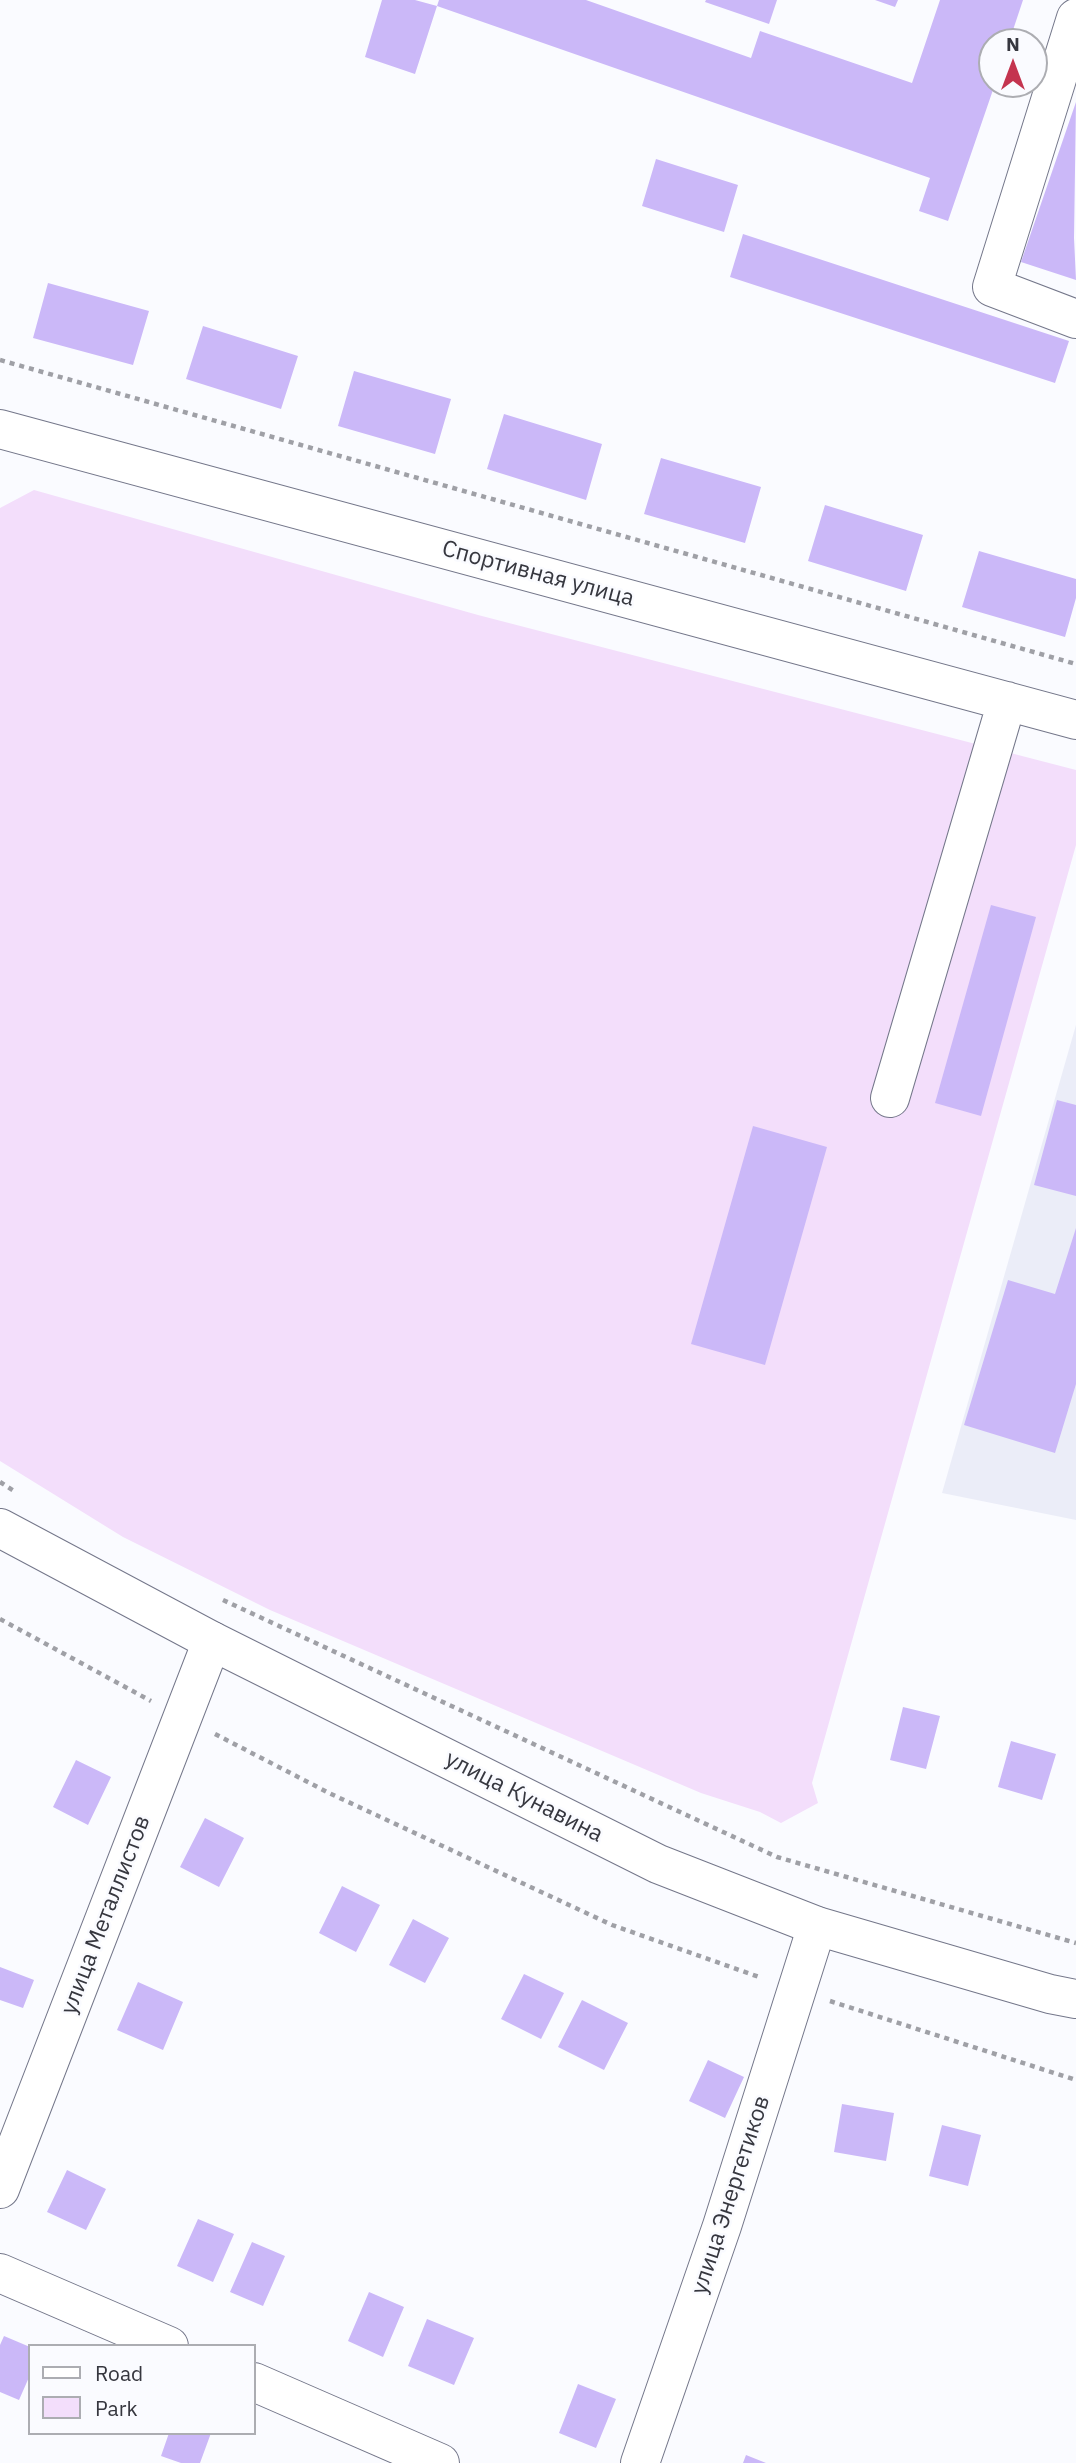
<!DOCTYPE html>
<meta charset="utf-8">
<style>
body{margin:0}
#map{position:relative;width:1076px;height:2463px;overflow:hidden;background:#fafbff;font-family:"IBM Plex Sans",sans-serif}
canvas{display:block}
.legend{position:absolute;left:28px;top:2344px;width:228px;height:91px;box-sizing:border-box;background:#fafbff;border:2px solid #acadb2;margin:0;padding:9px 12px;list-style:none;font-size:21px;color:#36373f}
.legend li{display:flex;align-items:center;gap:14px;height:35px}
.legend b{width:35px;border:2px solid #acadb2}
.north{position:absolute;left:978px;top:28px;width:70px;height:70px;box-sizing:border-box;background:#fafbff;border:2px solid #acadb2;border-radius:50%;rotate:0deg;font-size:19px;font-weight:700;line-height:28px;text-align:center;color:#36373f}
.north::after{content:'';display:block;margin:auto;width:24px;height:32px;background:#c4344f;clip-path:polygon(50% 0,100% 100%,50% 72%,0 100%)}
</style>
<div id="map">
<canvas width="1076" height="2463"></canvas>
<ul class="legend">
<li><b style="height:9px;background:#fff"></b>Road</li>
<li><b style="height:19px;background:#f3defb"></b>Park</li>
</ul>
<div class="north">N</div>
</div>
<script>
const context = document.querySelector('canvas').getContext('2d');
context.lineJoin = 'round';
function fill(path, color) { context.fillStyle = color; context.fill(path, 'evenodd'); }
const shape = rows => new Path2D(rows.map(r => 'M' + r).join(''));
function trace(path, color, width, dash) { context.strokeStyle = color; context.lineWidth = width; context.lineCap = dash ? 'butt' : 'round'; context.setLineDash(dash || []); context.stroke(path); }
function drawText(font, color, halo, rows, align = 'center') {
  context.font = font + ' "IBM Plex Sans",sans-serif'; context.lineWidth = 5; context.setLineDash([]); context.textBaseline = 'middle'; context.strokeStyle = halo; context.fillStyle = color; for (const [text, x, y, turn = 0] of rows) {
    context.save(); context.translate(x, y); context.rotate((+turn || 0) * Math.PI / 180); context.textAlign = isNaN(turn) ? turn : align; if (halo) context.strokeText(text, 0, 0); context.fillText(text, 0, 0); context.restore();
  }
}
const built = shape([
 [1076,1025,1076,1520,942,1493]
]);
const green = shape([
 [34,490,478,615,1076,770,1076,845,812,1783,818,1803,781,1823,760,1812,701,1793,270,1610,123,1537,0,1461,0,508]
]);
const building = shape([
 [382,0,415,0,437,6,415,74,365,57],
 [439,0,586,0,751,58,760,31,912,83,940,0,1023,0,1009,42,992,42,992,84,995,84,948,221,919,211,930,178,437,6],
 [706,0,777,0,769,24,705,2],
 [875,0,898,0,895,7],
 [1076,102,1074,238,1076,280,1021,262],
 [656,159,738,185,724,232,642,206],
 [743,234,1069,341,1055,383,730,277],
 [48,283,149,311,133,365,33,338],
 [203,326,298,356,281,409,186,379],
 [354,371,451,399,435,454,338,426],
 [504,414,602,444,586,500,487,469],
 [661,458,761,487,745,543,644,514],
 [825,505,923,535,906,591,808,561],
 [979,551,1076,579,1076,598,1065,637,962,607],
 [991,905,1036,917,981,1116,935,1103],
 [1057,1100,1076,1105,1076,1196,1034,1185],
 [753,1126,827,1147,765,1365,691,1344],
 [1076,1228,1076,1384,1055,1453,964,1425,1008,1280,1055,1294],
 [903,1707,940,1716,926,1769,890,1760],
 [1011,1741,1056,1754,1042,1800,998,1787],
 [76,1760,111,1777,88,1825,53,1807],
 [205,1818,244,1838,219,1887,180,1867],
 [342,1886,380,1905,356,1952,319,1933],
 [413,1919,449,1938,425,1983,389,1965],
 [0,1967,34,1980,23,2008,0,2000],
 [524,1974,564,1993,541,2039,501,2019],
 [138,1982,183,2002,163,2050,117,2030],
 [582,2000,628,2023,604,2070,558,2047],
 [708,2060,744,2077,725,2118,689,2101],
 [842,2104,894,2113,886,2161,834,2152],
 [942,2125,981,2135,968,2186,929,2176],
 [67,2170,106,2189,86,2230,47,2212],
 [198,2219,234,2234,213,2282,177,2266],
 [252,2242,285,2256,263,2306,230,2292],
 [369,2292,404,2307,383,2357,348,2341],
 [427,2319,474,2338,454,2385,408,2366],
 [4,2336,30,2347,30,2375,19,2400,0,2392,0,2345],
 [578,2384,616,2399,596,2448,559,2433],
 [169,2433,211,2433,200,2463,181,2463,161,2456],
 [746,2455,766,2463,743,2463]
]);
const path = shape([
 [0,360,1076,664],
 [0,1482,14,1491],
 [223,1600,777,1857,1076,1943],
 [0,1619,151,1701],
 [215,1734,329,1793,612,1925,762,1978],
 [830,2001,1076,2080]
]);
const minor = shape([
 [1076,18,992,287,1076,319],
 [0,429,1076,720],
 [890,1098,1007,701],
 [0,2189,212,1641],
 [0,2273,169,2346],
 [254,2382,440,2463],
 [640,2463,722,2226,817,1926]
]);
const major = shape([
 [0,1528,212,1641,658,1864,817,1926,1050,1994,1076,1999]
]);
const streetNames = [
 ["Спортивная улица",538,574,15],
 ["улица Кунавина",524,1797,27],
 ["улица Металлистов",106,1915,-69],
 ["улица Энергетиков",731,2195,-72]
];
fill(built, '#ebedf8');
fill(green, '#f3defb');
fill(building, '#cbb8f8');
trace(minor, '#74778a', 40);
trace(major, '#74778a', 40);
trace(path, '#9fa0a6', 4.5, [5, 5]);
trace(minor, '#fff', 38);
trace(major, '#fff', 38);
drawText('23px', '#36373f', '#fafbff', streetNames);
</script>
